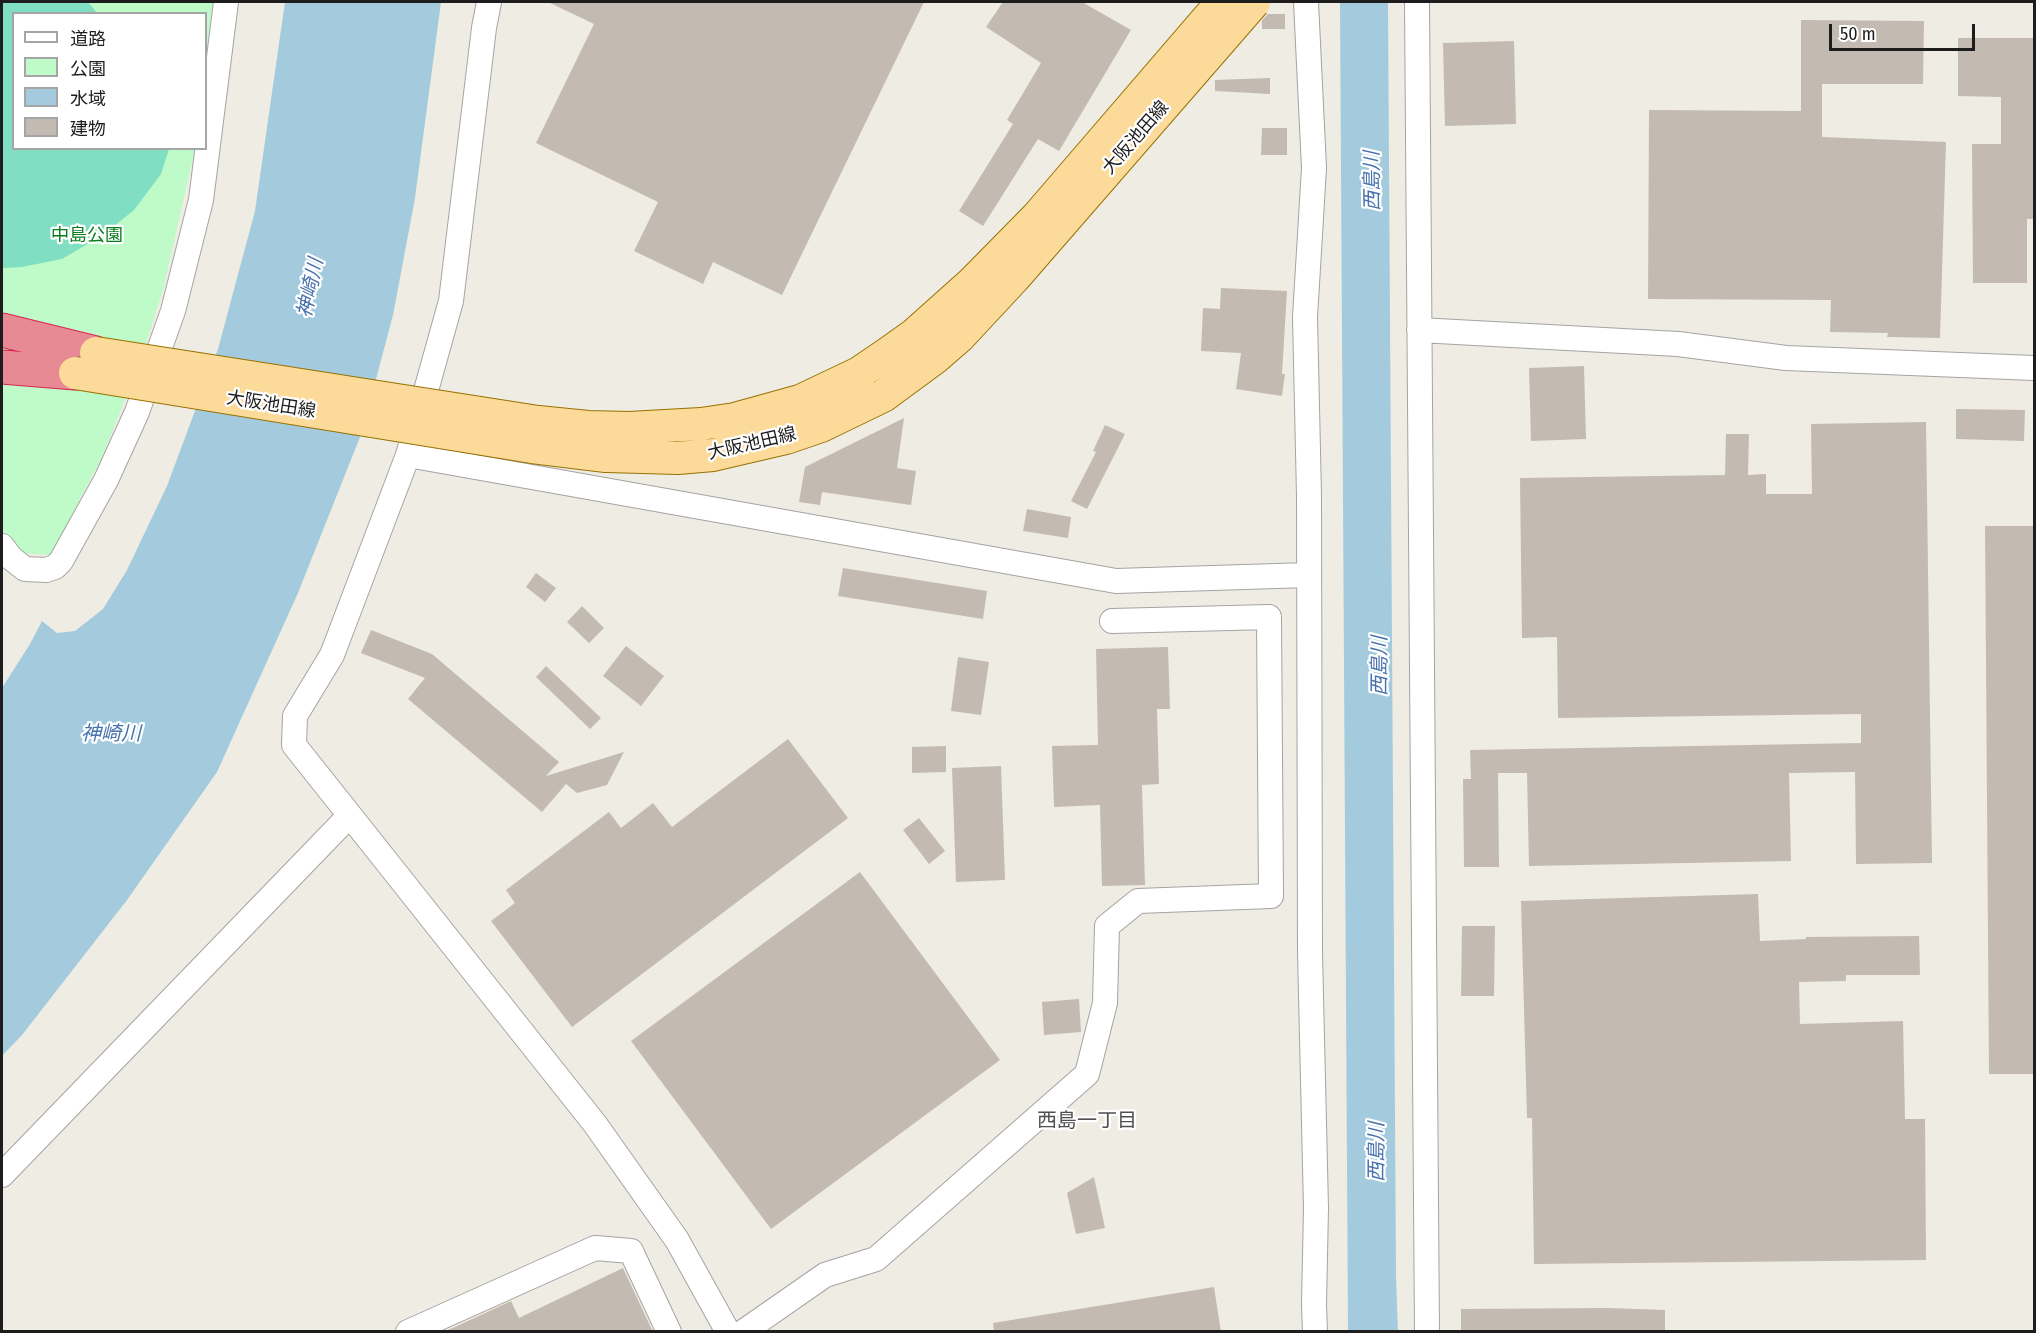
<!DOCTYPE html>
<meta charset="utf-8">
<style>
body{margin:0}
#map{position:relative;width:2036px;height:1333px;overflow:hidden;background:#efece3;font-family:"Fira Sans Condensed","Noto Sans JP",sans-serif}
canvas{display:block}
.frame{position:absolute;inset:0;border:3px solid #1d1d1d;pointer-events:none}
.legend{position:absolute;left:12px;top:12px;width:195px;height:138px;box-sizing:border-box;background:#fff;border:2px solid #a5a5a5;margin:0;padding:8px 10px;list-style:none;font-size:18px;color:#1d1d1d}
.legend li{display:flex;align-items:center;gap:12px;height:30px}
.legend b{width:30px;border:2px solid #a5a5a5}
.scale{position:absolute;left:1829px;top:24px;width:146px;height:27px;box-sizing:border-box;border:3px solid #1d1d1d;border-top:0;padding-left:8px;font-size:18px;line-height:21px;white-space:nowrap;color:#1d1d1d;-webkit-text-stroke:4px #fff;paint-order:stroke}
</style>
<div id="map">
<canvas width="2036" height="1333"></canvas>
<div class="frame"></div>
<ul class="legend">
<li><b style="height:8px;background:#fff"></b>道路</li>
<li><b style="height:16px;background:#bffac9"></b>公園</li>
<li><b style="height:16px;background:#a3cbdd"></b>水域</li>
<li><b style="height:16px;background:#c3bbb2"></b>建物</li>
</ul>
<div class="scale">50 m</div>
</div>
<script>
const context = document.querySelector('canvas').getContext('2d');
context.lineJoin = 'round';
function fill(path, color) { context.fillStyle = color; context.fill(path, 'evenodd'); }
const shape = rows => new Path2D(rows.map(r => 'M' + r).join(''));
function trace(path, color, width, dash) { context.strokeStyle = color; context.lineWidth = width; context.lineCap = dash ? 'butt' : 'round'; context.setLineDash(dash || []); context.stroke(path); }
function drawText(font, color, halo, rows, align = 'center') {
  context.font = font + ' "Fira Sans Condensed","Noto Sans JP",sans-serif'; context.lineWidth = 4.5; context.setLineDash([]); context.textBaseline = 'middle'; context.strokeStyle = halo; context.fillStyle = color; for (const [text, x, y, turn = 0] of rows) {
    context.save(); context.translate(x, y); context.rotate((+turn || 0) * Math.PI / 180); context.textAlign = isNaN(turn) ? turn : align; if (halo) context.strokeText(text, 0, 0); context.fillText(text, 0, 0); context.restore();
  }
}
const park = shape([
 [2,2,213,2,206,59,206,14,14,14,14,148,195,149,163,290,140,362,102,457,51,555,19,553,2,531]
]);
const pitch = shape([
 [2,2,88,2,97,13,14,14,14,148,169,149,161,174,134,210,103,235,62,259,22,267,2,268]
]);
const water = shape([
 [285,2,441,2,415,198,393,315,362,432,298,593,217,772,127,900,22,1035,2,1056,2,688,30,644,42,621,57,633,75,631,103,609,127,570,167,486,218,349,255,211],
 [1340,2,1388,2,1396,1277,1398,1332,1348,1331]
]);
const building = shape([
 [548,2,924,2,782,295,713,262,703,284,634,251,658,202,536,143,594,24],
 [1003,2,1082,2,1131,30,1059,151,1038,139,983,226,959,211,1013,124,1007,120,1041,63,986,27],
 [1268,14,1285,14,1285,29,1262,29,1262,20],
 [1801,20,1924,21,1923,84,1822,84,1822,137,1946,142,1940,338,1887,337,1888,333,1830,332,1831,300,1648,299,1649,110,1801,111],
 [1958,38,2034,38,2034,219,2027,219,2027,283,1973,283,1972,144,2001,144,2001,97,1958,96],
 [1514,41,1516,124,1445,126,1443,43],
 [1270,78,1270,94,1215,91,1215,80],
 [1262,128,1287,128,1287,155,1261,155],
 [1221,288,1287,291,1282,374,1285,374,1282,396,1236,389,1241,353,1201,351,1203,308,1220,309],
 [1584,366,1586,439,1531,441,1529,368],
 [1956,409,2025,410,2024,441,1956,439],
 [904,418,897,468,916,471,911,505,822,492,820,505,799,502,805,467],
 [1926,422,1932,863,1856,864,1855,772,1789,773,1791,861,1529,866,1527,773,1498,773,1499,867,1464,867,1463,779,1471,779,1470,750,1861,743,1861,714,1558,718,1557,637,1522,638,1520,478,1725,475,1726,434,1749,434,1748,475,1766,474,1766,494,1812,494,1811,424],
 [1105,425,1125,434,1087,509,1071,501,1096,452,1093,451],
 [1027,509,1071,517,1068,538,1023,531],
 [1985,526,2034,526,2034,1074,1989,1074],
 [843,568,987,591,983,619,838,596],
 [536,573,556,588,545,602,526,587],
 [582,606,604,628,589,643,567,622],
 [371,630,432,654,559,762,546,776,624,752,607,785,577,793,566,784,542,812,408,699,425,678,361,653],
 [626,646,664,676,641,706,603,676],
 [1168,647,1170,709,1157,709,1159,784,1142,785,1145,885,1102,886,1100,805,1054,807,1052,746,1098,745,1096,649],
 [958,657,989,662,981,715,951,711],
 [546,666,601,718,590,729,536,677],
 [788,739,848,818,572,1027,491,921,515,903,506,890,609,812,621,828,653,803,672,827],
 [946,746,946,772,912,773,912,747],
 [1001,766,1005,880,956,882,952,768],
 [919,818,945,851,929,864,903,830],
 [860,872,1000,1060,771,1229,631,1041],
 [1758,894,1760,941,1806,939,1806,937,1919,936,1920,975,1846,975,1846,981,1799,982,1800,1024,1903,1021,1905,1119,1925,1119,1926,1260,1534,1264,1532,1118,1527,1118,1521,901],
 [1462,926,1495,926,1494,996,1461,996],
 [1079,999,1081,1032,1044,1035,1042,1002],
 [1094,1177,1105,1228,1076,1234,1067,1193],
 [623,1268,653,1332,444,1332,511,1301,519,1318],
 [1214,1287,1221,1332,994,1332,993,1323],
 [1608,1308,1665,1310,1665,1332,1461,1332,1461,1309]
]);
const minor = shape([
 [489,2,484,28,451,301,408,455,332,655,295,716,294,745,595,1124,677,1240,728,1332],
 [1306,2,1314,168,1305,317,1309,496,1310,953,1316,1208,1314,1304,1315,1332],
 [1417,2,1427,1332],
 [1419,330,1678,344,1786,358,2034,368],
 [408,455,1116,581,1309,575],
 [2,546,11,558,25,569,46,570,55,567,61,561,106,480,137,412,173,311,201,200,226,2],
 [2,1175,349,816],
 [408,1332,595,1248,631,1251,669,1332],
 [743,1332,825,1275,876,1259,1087,1074,1105,1003,1107,926,1138,901,1271,896,1269,617,1112,621]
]);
const highway = shape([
 [2,330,96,353],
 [2,367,75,373]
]);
const majorBridge = shape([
 [96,353,538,422,588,427,629,428,701,424,735,419,800,401,859,373,887,354,915,334,972,283,1037,217,1222,2],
 [75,373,532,447,606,456,678,458,713,455,786,438,821,426,883,396,936,357,959,337,1014,278,1254,2]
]);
const streetNames = [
 ["大阪池田線",1136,138,-49],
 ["大阪池田線",271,405,9],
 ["大阪池田線",752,444,-13]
];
const parkNames = [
 ["中島公園",87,236]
];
const waterNames = [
 ["西島川",1373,181,-91],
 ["神崎川",311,288,-78],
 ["西島川",1380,666,-90],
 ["神崎川",111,734],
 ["西島川",1377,1152,-90]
];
const neighbourhoodNames = [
 ["西島一丁目",1087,1121]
];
fill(park, '#bffac9');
fill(pitch, '#80dfc2');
fill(water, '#a3cbdd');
fill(building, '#c3bbb2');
trace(minor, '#a4a4a4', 26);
trace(highway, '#da2352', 35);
trace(minor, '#fff', 24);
trace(highway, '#e78a93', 33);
trace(majorBridge, '#977200', 34, []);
trace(majorBridge, '#fcda9a', 32);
drawText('18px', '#1d1d1d', '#fff', streetNames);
drawText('18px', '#0b7c1e', '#fff', parkNames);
drawText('italic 20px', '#4973ad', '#fff', waterNames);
drawText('20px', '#505050', '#fff', neighbourhoodNames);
</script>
